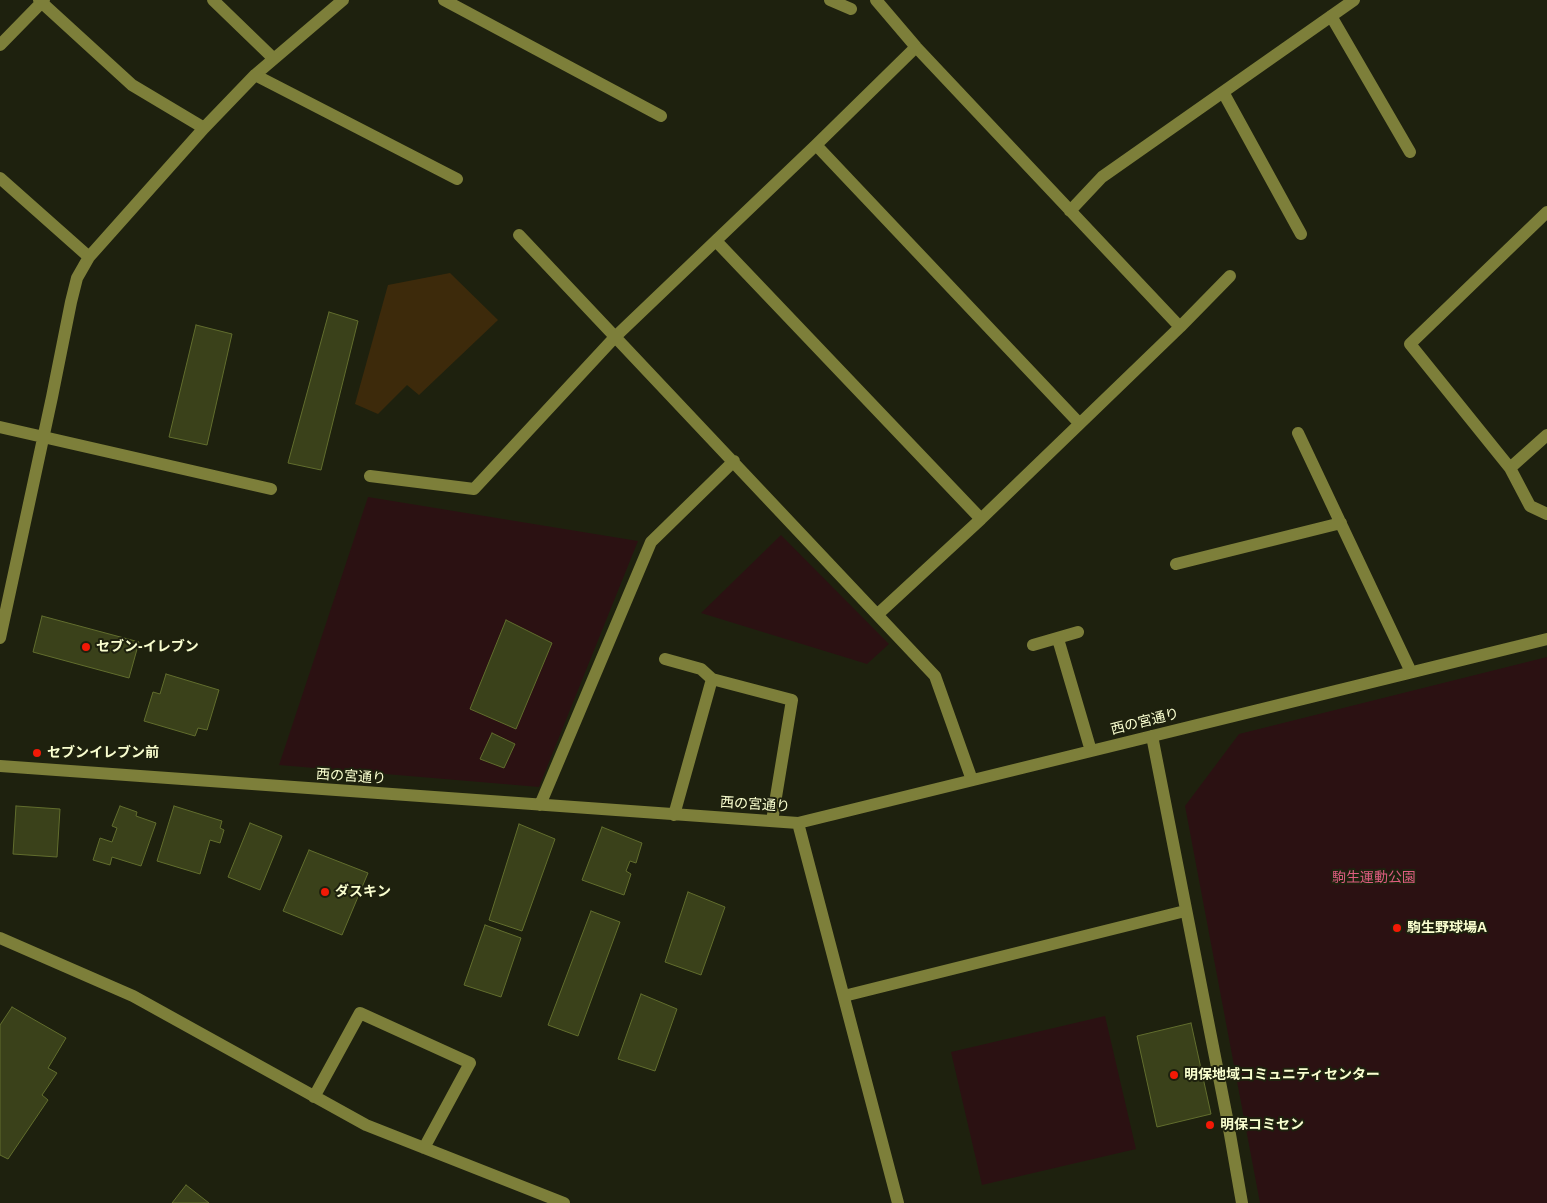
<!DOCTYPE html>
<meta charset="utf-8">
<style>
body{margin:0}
canvas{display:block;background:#1e210e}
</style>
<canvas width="1547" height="1203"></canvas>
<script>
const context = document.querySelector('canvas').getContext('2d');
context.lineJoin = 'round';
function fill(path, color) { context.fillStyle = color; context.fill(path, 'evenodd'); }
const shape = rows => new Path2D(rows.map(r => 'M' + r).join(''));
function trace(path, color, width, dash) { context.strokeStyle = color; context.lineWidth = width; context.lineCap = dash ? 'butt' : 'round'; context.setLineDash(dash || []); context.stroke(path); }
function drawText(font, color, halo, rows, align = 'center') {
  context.font = font + ' Helvetica,"Noto Sans JP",sans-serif'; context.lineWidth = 4; context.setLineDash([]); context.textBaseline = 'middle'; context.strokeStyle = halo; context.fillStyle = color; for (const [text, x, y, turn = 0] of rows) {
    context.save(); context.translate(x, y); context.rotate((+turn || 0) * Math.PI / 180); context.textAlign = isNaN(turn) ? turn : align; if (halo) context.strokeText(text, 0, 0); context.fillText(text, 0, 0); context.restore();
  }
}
const green = shape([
 [368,497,638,541,539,787,279,765],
 [506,620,551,643,470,709],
 [781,535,889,644,867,664,701,613],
 [1547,657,1547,1203,1260,1203,1185,806,1239,734],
 [1105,1016,1136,1149,982,1185,951,1052]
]);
const water = shape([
 [450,273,498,320,419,395,407,385,378,414,355,404,388,285]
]);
const building = shape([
 [329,312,358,321,321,470,288,463,329,312],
 [196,325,232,334,207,445,169,437,196,325],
 [42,616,139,642,129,678,33,652,42,616],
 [506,620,552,643,516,729,470,709,506,620],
 [166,674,219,690,207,730,198,728,195,736,144,721,153,692,160,694,166,674],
 [492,733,515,744,504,768,480,759,492,733],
 [16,806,60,809,57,857,13,854,16,806],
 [120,806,137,812,136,816,156,823,141,866,112,857,110,865,93,860,100,838,112,842,117,828,112,826,120,806],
 [174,806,222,821,220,828,224,830,220,843,210,840,200,874,157,861,174,806],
 [250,823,282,836,260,890,228,877,250,823],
 [519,824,555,839,522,931,489,920,519,824],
 [602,827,642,843,636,863,630,861,626,871,631,874,624,895,582,880,602,827],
 [309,850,368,873,342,935,283,911,309,850],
 [688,892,725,907,701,975,665,962,688,892],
 [591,911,620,922,578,1036,548,1025,591,911],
 [485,925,521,938,501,997,464,985,485,925],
 [641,994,677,1009,655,1071,618,1059,641,994],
 [12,1007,66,1038,48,1068,57,1073,42,1095,48,1100,8,1159,0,1155,0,1025,12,1007],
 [1191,1023,1211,1114,1157,1127,1137,1036,1191,1023],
 [186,1185,209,1203,172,1203,186,1185]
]);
const minor = shape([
 [39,0,132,85,204,128],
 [213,0,273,58],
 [444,0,661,116],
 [830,0,851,9],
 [876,0,916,47,1180,327],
 [1331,16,1410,152],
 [0,45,44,0],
 [255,75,457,179],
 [1223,92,1301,234],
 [816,145,1079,423],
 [0,178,89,257],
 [1070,211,1102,177,1354,0],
 [1547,212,1410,344,1510,468,1530,506,1547,514],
 [519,235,935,676,972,780],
 [716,241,981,519],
 [0,427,271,489],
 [1298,433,1411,672],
 [1510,468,1547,435],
 [370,476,474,489,615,337,816,145,916,47],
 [1176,564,1341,523],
 [878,614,981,519,1180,327,1230,276],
 [0,638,52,397,71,302,77,278,89,257,204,128,255,75,343,0],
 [1058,639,1091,751],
 [1033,645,1078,632],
 [665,659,701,669,712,679],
 [1152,736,1228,1123,1242,1203],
 [0,766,798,823,1547,639],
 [540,805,651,542,734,461],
 [674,815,712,679,792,700,772,821],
 [798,823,898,1203],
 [0,938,133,996,366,1125,564,1203],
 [844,996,1185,911],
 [314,1097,360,1013,470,1063,424,1148]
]);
const markers = [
 [86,647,5,"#f21906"],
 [37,753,5,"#f21906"],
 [325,892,5,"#f21906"],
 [1397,928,5,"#f21906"],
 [1174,1075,5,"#f21906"],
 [1210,1125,5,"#f21906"]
];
const poiNames = [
 ["セブン-イレブン",96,647],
 ["セブンイレブン前",47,753],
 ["ダスキン",335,892],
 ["駒生野球場A",1407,928],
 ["明保地域コミュニティセンター",1184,1075],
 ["明保コミセン",1220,1125]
];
const streetNames = [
 ["西の宮通り",1145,722,-14],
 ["西の宮通り",351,777,4],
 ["西の宮通り",755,805,4]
];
const parkNames = [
 ["駒生運動公園",1374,878]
];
fill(green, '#2b1112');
fill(water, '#3d2a0b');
fill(building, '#3a411a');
trace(building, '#616d2d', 1);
trace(minor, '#7d7f3a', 12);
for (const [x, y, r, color] of markers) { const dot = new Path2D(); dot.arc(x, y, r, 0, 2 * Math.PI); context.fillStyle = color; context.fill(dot); trace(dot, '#1e210e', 2); }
drawText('bold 14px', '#f9fecf', '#1e210e', poiNames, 'left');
drawText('14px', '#f9fecf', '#1e210e', streetNames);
drawText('14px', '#dc5d7f', '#1e210e', parkNames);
</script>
